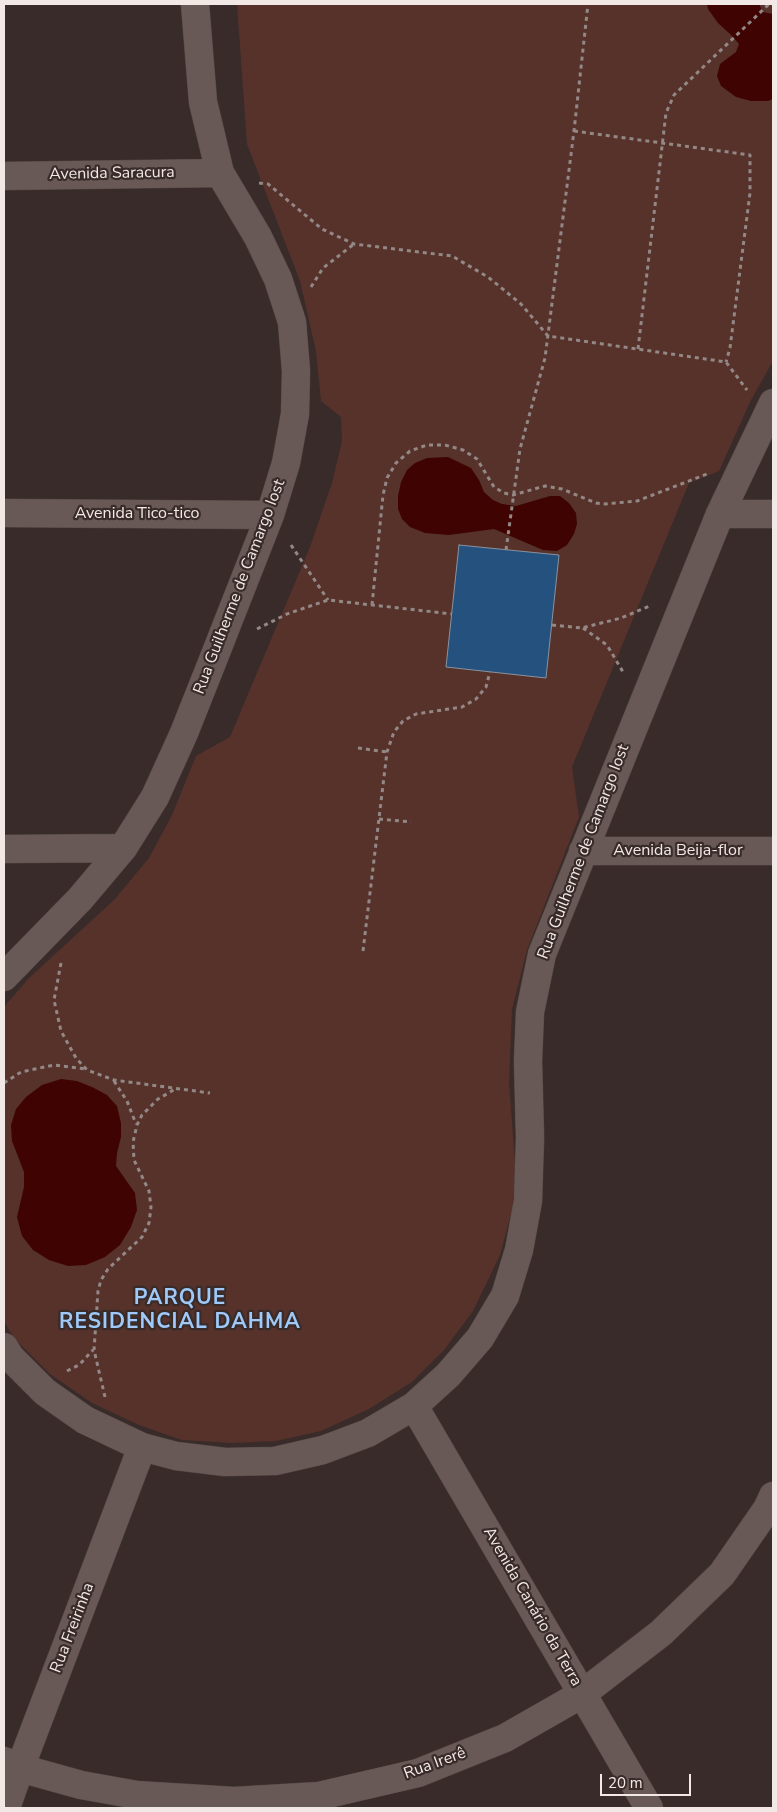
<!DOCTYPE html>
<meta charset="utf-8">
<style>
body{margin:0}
#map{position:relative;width:777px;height:1812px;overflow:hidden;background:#392b29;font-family:"Nunito Sans",sans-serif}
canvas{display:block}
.frame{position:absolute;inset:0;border:5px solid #f2e9e7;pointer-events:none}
.scale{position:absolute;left:600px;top:1774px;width:91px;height:22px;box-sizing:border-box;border:2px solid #f2e9e7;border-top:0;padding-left:6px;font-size:15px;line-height:18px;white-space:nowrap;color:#f2e9e7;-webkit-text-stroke:4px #392b29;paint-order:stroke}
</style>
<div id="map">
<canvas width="777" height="1812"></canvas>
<div class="frame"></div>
<div class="scale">20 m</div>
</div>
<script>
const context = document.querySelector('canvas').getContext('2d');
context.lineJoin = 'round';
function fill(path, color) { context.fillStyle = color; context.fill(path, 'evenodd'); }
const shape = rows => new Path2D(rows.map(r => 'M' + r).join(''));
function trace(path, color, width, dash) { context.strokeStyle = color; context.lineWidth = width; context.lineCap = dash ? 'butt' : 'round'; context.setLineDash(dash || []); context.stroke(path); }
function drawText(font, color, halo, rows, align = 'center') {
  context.font = font + ' "Nunito Sans",sans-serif'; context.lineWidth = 4.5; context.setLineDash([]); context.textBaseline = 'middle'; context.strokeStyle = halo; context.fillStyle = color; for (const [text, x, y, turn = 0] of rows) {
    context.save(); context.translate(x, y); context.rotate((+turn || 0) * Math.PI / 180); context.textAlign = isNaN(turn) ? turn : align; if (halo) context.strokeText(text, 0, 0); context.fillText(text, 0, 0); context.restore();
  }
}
const green = shape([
 [237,4,773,4,773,361,751,400,719,471,689,483,572,767,579,817,527,950,512,1009,509,1082,516,1177,512,1210,500,1255,473,1311,444,1350,412,1382,369,1409,321,1431,276,1441,232,1443,182,1440,139,1425,92,1403,50,1374,13,1337,4,1321,4,1007,29,978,114,900,149,858,172,815,196,756,230,737,310,547,332,483,342,441,341,417,321,401,316,351,300,281,247,144]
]);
const water = shape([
 [707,4,759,4,763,12,773,14,773,99,768,101,751,101,736,97,721,86,717,76,720,64,736,52,739,44,731,35,718,23,708,9],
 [448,457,471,468,479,480,484,492,493,500,502,504,516,506,550,496,560,496,569,503,576,513,577,524,574,534,567,545,557,551,543,550,494,529,449,535,425,533,410,527,402,519,398,509,398,496,401,482,407,470,415,463,427,458],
 [61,1079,77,1081,92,1087,107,1095,117,1106,121,1123,121,1137,117,1153,116,1166,135,1193,137,1210,131,1227,120,1245,105,1257,86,1265,68,1266,49,1260,33,1250,22,1236,17,1217,24,1187,24,1172,12,1141,11,1125,16,1109,26,1097,42,1085]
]);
const building = shape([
 [459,545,559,555,546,678,446,667,459,545]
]);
const path = shape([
 [574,131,750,155,750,193,730,348,726,362],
 [259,183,268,184,322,229,354,244,452,256,488,277,521,304,548,336,726,362,747,390],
 [311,287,323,268,354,244],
 [638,349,666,113,674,95,769,4],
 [291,545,328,600],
 [506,550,520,449,545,358,574,131,588,4],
 [372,605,383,495,387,478,396,463,410,451,427,445,445,445,463,450,477,459,494,487,504,493,513,495,545,486,562,489,596,503,605,504,637,501,707,474],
 [552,625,582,628,621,618,652,605],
 [583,628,607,645,623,672],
 [257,629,287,614,328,600,452,614],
 [358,748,387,752],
 [379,819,411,822],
 [363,951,387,752,394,732,403,721,416,714,462,707,476,699,486,687,490,672],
 [61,963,54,1000,61,1031,76,1058,87,1070,114,1080,210,1093],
 [114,1081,127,1101,136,1124],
 [4,1083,21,1072,54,1065,86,1069],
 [67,1371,79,1365,93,1350],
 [105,1397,94,1350,98,1291,101,1280,108,1269,142,1237,149,1223,151,1207,149,1191,134,1160,133,1142,137,1125,142,1115,158,1099,177,1088]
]);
const minor = shape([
 [4,176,220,173],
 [4,513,270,515],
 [720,514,773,514],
 [4,849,123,848],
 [583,851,773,851],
 [4,977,80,899,123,848,155,797,184,733,213,660,270,515,286,463,295,414,296,371,292,322,278,279,258,237,220,173,203,102,195,4],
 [4,1347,10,1357,45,1392,85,1420,142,1447,176,1456,225,1462,275,1461,323,1450,368,1433,414,1406,448,1375,480,1338,505,1296,519,1250,528,1201,530,1138,528,1061,530,1012,542,954,720,514,773,403],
 [414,1406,649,1808],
 [4,1761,20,1768,81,1785,137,1795,234,1801,319,1796,418,1773,505,1738,582,1694,661,1633,722,1574,767,1509,773,1496],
 [6,1808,20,1768,142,1447]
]);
const streetNames = [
 ["Avenida Saracura",112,174,-1],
 ["Avenida Tico-tico",137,514],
 ["Rua Guilherme de Camargo Iost",240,587,-69],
 ["Avenida Beija-flor",678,851],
 ["Rua Guilherme de Camargo Iost",584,852,-69],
 ["Avenida Canário da Terra",532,1607,60],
 ["Rua Freirinha",73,1628,-69],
 ["Rua Irerê",435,1764,-20]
];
const districtNames = [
 ["PARQUE",180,1299],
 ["RESIDENCIAL DAHMA",180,1323]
];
fill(green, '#56322b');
fill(water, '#3f0401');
fill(building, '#25517e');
trace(building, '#89939f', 1);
trace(minor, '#524744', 29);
trace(path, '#938886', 3, [4, 4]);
trace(minor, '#685956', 28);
drawText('16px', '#f2e9e7', '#392b29', streetNames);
context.letterSpacing = '1px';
drawText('bold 21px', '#9fc9f8', '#392b29', districtNames);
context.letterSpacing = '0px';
</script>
